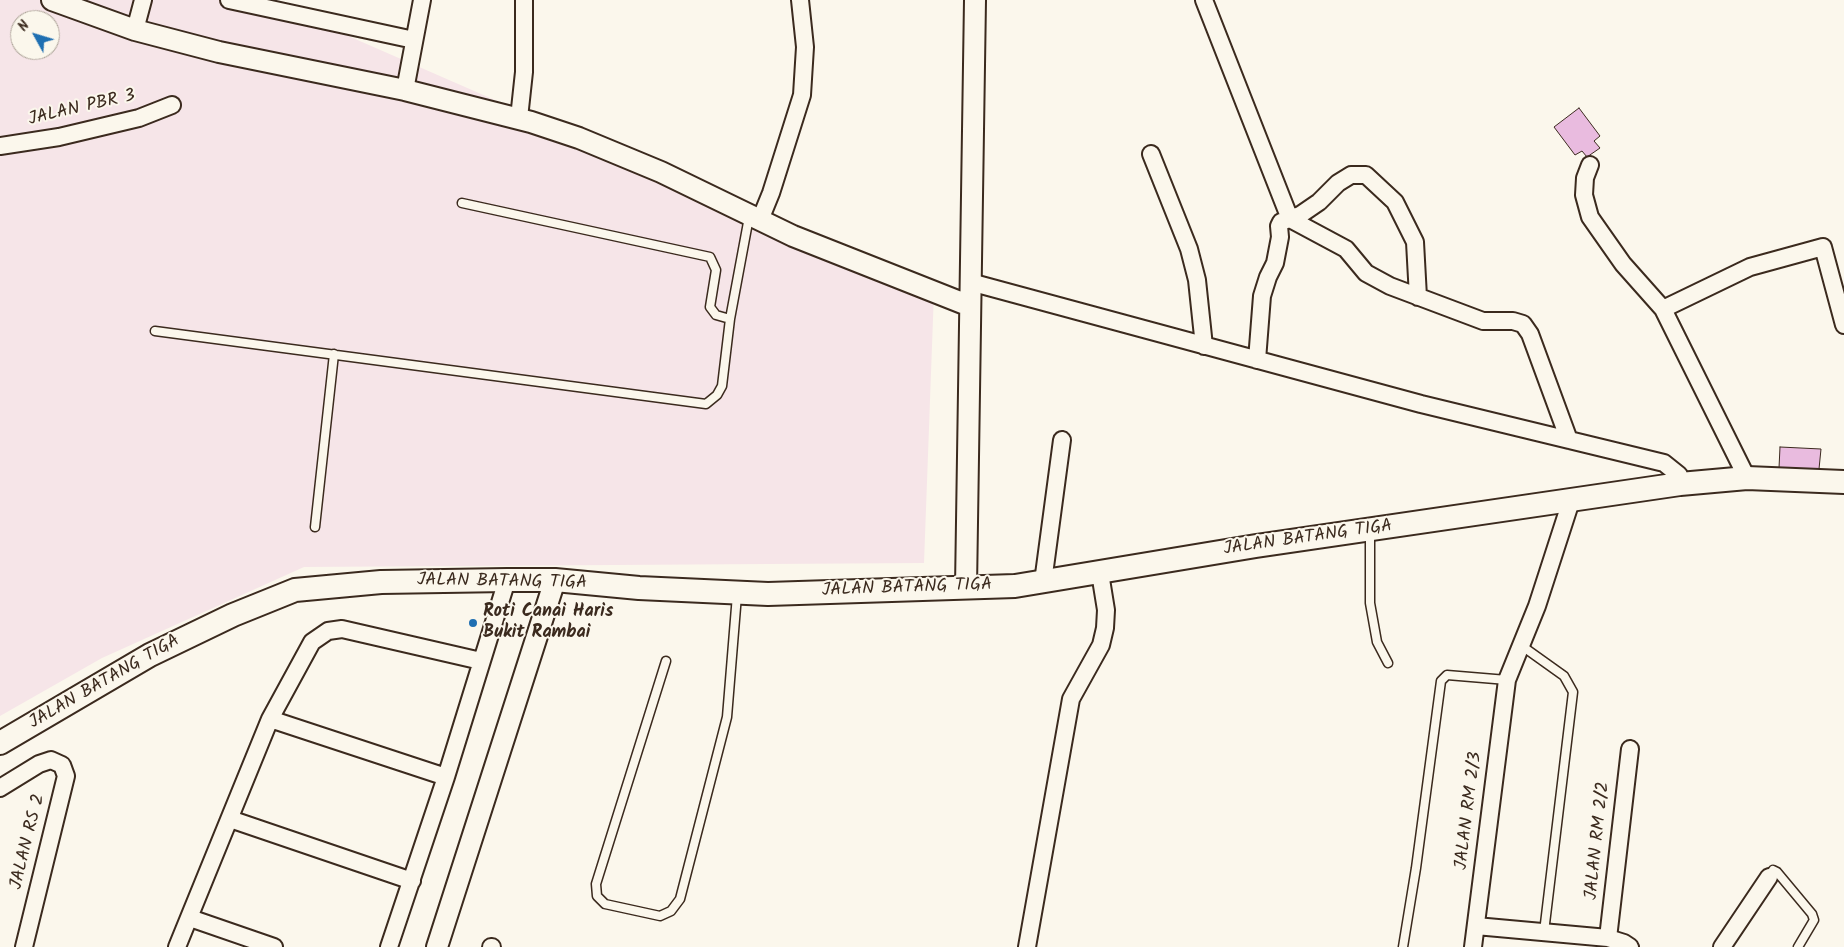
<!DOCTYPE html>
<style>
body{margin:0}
#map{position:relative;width:1844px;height:947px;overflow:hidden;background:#fbf7ec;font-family:Kalam,sans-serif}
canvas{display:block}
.north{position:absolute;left:10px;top:10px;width:50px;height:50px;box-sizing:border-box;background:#fbf7ec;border:1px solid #aea59a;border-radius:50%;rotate:309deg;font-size:14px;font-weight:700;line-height:20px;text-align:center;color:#3b2a1e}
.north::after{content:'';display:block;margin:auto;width:18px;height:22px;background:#1f6fb2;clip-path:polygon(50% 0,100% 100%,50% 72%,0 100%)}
</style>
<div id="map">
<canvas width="1844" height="947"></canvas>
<div class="north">N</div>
</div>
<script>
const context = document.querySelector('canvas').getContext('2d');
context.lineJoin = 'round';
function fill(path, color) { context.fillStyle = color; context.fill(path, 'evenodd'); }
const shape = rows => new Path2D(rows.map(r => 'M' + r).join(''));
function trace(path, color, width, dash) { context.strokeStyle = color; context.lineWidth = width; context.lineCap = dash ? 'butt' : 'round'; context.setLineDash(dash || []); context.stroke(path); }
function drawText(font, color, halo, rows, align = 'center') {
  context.font = font + ' Kalam,sans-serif'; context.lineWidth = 4; context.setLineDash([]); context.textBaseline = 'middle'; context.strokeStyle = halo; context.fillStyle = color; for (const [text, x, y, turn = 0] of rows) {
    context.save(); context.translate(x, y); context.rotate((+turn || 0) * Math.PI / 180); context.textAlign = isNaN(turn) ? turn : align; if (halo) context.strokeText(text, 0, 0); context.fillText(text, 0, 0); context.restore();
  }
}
const built = shape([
 [0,0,266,0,934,292,924,563,304,567,102,658,0,716],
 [20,20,50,20,50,50,20,50]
]);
const building = shape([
 [1579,108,1600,136,1594,141,1600,148,1587,157,1582,151,1575,155,1554,127,1579,108],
 [1780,447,1821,449,1819,469,1779,468,1780,447]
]);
const service = shape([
 [462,203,710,257,716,270,710,307,716,315,730,319],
 [155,331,706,404,717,395,722,386,730,319,749,217],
 [315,527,334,354],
 [1370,532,1370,603,1377,642,1388,663],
 [1522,646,1564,676,1573,692,1544,932],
 [666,661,596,884,597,896,605,904,660,916,671,911,680,899,727,717,737,595],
 [1769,877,1773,870,1777,872,1812,914,1814,920,1798,947],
 [1403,947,1416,868,1441,681,1447,675,1507,680]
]);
const minor = shape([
 [229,0,414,40],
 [1204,0,1290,219,1346,249,1366,273,1390,286,1483,321,1513,321,1523,324,1530,334,1569,440],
 [135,30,143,0],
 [405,90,422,0],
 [519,118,524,72,524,0],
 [0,146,59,137,139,118,172,105],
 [1151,154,1189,249,1197,280,1204,346],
 [1590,165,1585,178,1584,195,1590,217,1623,264,1663,309,1747,478],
 [760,220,771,193,802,95,805,47,800,0],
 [970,282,1421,404,1664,463,1679,475,1680,484],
 [1663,309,1750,267,1823,247,1844,325],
 [1257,360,1262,296,1268,277,1275,263,1280,237,1279,226,1281,222,1300,215,1319,202,1338,183,1351,175,1366,175,1395,202,1415,242,1418,297],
 [1043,582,1062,440],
 [270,719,446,777],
 [0,788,39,764,51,760,62,765,66,776,24,947],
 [230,819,412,881],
 [190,918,274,947],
 [1476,926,1608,938,1624,943,1630,947],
 [1608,938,1630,749],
 [177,947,270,719,312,642,328,631,342,629,481,661],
 [389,947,446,777,507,580],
 [491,947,492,947],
 [1027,947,1071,699,1101,645,1105,628,1106,610,1100,573],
 [1473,947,1507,680,1537,606,1571,501],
 [1722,947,1769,877]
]);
const tertiary = shape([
 [52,0,135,30,219,52,405,90,531,122,579,138,661,172,793,236,970,306],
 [966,587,975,0],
 [437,947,555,580]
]);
const secondary = shape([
 [0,743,150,655,233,615,295,590,381,582,507,580,555,580,639,588,768,594,1015,586,1256,546,1680,484,1747,478,1844,482]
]);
const markers = [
 [473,623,5,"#1f6fb2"]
];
const streetNames = [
 ["JALAN PBR 3",82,109,-13],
 ["JALAN BATANG TIGA",1308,539,-8],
 ["JALAN BATANG TIGA",502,583,1],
 ["JALAN BATANG TIGA",907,589,-2],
 ["JALAN BATANG TIGA",105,683,-30],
 ["JALAN RM 2/3",1470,811,-83],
 ["JALAN RM 2/2",1599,841,-84],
 ["JALAN RS 2",29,842,-76]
];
const poiNames = [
 ["Roti Canai Haris",483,613],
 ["Bukit Rambai",483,634]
];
fill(built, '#f6e5e8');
fill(building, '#e9bbdf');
trace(building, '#3b2a1e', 1);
trace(service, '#3b2a1e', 11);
trace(minor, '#3b2a1e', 20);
trace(tertiary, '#3b2a1e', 24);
trace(secondary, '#3b2a1e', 26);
trace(service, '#fbf7ec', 8);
trace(minor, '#fbf7ec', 16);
trace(tertiary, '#fbf7ec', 20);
trace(secondary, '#fbf7ec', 22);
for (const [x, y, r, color] of markers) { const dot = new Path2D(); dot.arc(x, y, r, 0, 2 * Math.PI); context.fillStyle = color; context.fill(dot); trace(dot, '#fbf7ec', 2); }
drawText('18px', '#3b2a1e', '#fbf7ec', streetNames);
drawText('bold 18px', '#3b2a1e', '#fbf7ec', poiNames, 'left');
</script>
